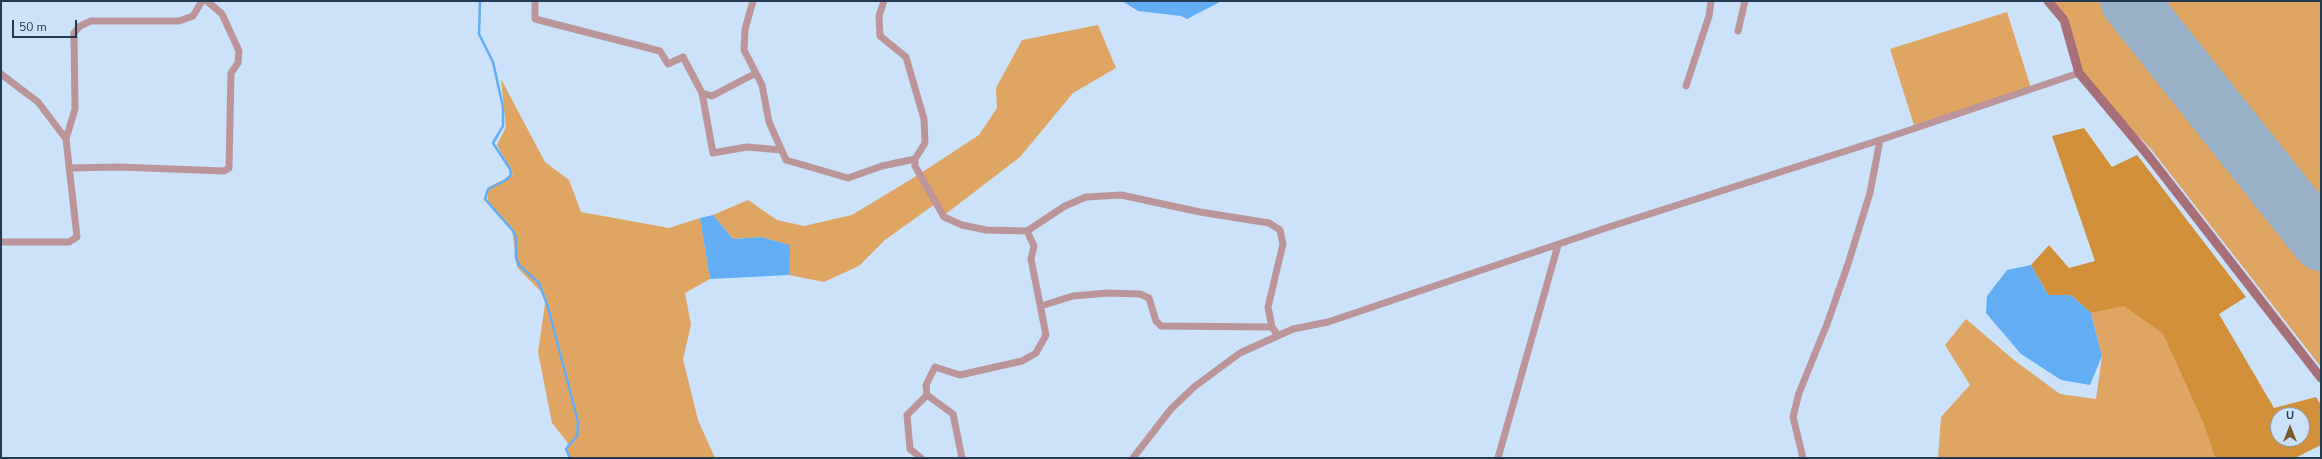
<!DOCTYPE html>
<style>
body{margin:0}
#map{position:relative;width:2322px;height:459px;overflow:hidden;background:#cbe2fa;font-family:"Nunito Sans",sans-serif}
canvas{display:block}
.frame{position:absolute;inset:0;border:2px solid #223a52;pointer-events:none}
.north{position:absolute;left:2270px;top:407px;width:40px;height:40px;box-sizing:border-box;background:#cbe2fa;border:1px solid #879fb7;border-radius:50%;rotate:0deg;font-size:11px;font-weight:700;line-height:16px;text-align:center;color:#223a52}
.north::after{content:'';display:block;margin:auto;width:14px;height:18px;background:#79572f;clip-path:polygon(50% 0,100% 100%,50% 72%,0 100%)}
.scale{position:absolute;left:12px;top:20px;width:65px;height:18px;box-sizing:border-box;border:2px solid #223a52;border-top:0;padding-left:5px;font-size:12px;line-height:14px;white-space:nowrap;color:#223a52;-webkit-text-stroke:3px #cbe2fa;paint-order:stroke}
</style>
<div id="map">
<canvas width="2322" height="459"></canvas>
<div class="frame"></div>
<div class="north">U</div>
<div class="scale">50 m</div>
</div>
<script>
const context = document.querySelector('canvas').getContext('2d');
context.lineJoin = 'round';
function fill(path, color) { context.fillStyle = color; context.fill(path, 'evenodd'); }
const shape = rows => new Path2D(rows.map(r => 'M' + r).join(''));
function trace(path, color, width, dash) { context.strokeStyle = color; context.lineWidth = width; context.lineCap = dash ? 'butt' : 'round'; context.setLineDash(dash || []); context.stroke(path); }
const built = shape([
 [2048,1,2321,1,2321,367,2151,149,2080,77,2059,11]
]);
const green = shape([
 [2048,1,2098,1,2109,14,2123,13,2220,135,2211,143,2240,179,2258,182,2321,261,2321,367,2151,149,2080,77,2059,11],
 [2141,1,2321,1,2321,227,2274,168,2276,150,2247,115,2237,122],
 [2007,12,2031,88,1914,125,1890,49],
 [1098,25,1116,68,1073,93,1020,157,943,216,935,204,885,240,859,266,824,282,789,275,789,245,761,237,733,239,713,215,748,200,777,220,804,226,852,215,918,175,979,135,997,108,996,88,1022,40],
 [501,79,545,162,569,180,581,212,669,228,700,218,710,279,685,293,691,325,683,359,698,420,715,458,569,458,567,442,552,423,538,352,546,297,517,267,512,228,488,202,487,188,513,175,497,145,506,127],
 [2124,305,2163,334,2204,425,2215,458,1938,458,1941,417,1970,385,1945,345,1966,319,2014,360,2060,394,2096,399,2102,356,2091,313]
]);
const forest = shape([
 [2084,128,2112,167,2137,155,2246,297,2219,314,2274,408,2316,397,2321,405,2321,445,2295,458,2215,458,2204,425,2163,334,2124,306,2091,313,2071,295,2048,295,2031,265,2049,245,2069,268,2095,261,2052,136],
 [2278,415,2302,415,2302,439,2278,439]
]);
const water = shape([
 [1122,1,1222,1,1187,19,1181,16,1138,11],
 [713,215,733,239,761,237,790,245,789,275,710,279,700,218],
 [2031,265,2048,295,2071,295,2091,313,2102,356,2090,385,2061,380,2021,354,1986,313,1987,296,2007,270]
]);
const stream = shape([
 [480,1,479,34,493,62,503,107,503,126,493,143,510,169,511,175,506,180,488,189,485,199,513,231,516,237,516,258,519,265,539,283,548,307,578,422,577,436,566,449,570,458]
]);
const runway = shape([
 [2129,1,2321,242]
]);
const street = shape([
 [535,1,535,19,660,51,668,64,683,57,702,93,712,96,756,73],
 [753,1,745,29,744,50,762,85,769,122,786,160,848,178,882,166,915,159],
 [884,1,879,16,880,36,906,57,924,119,925,143,915,159,915,166,944,217,962,225,986,230,1027,231,1065,206,1086,197,1121,195,1200,212,1269,223,1280,230,1283,244,1268,307,1272,327,1278,336],
 [1738,31,1745,1],
 [1,74,38,102,66,139],
 [1686,86,1709,16,1711,1],
 [702,93,713,153,747,147,781,150],
 [69,168,120,167,224,171,229,168,231,73,238,63,239,51,222,14,207,1],
 [1,242,69,242,77,237,66,139,75,109,74,33,80,26,91,21,179,21,193,16,202,1],
 [1041,306,1073,296,1108,293,1140,294,1149,298,1156,321,1161,326,1272,327],
 [921,458,910,449,907,415,927,395],
 [962,458,953,414,927,395,926,385,935,367,960,375,1022,361,1036,353,1046,335,1031,259,1034,246,1027,231],
 [1133,458,1171,409,1194,387,1240,353,1293,329,1328,322,1609,227,1880,140,2079,73],
 [1498,458,1558,245],
 [1803,458,1793,417,1799,393,1827,324,1848,264,1870,193,1880,140]
]);
const secondary = shape([
 [2048,1,2064,20,2079,73,2147,154,2321,378]
]);
fill(built, '#b9d2ed');
fill(green, '#dfa562');
fill(forest, '#d28f39');
fill(water, '#63adf4');
trace(stream, '#63adf4', 2.5);
trace(runway, '#98b0c8', 58);
trace(street, '#bb959a', 7);
trace(secondary, '#a77078', 9);
</script>
